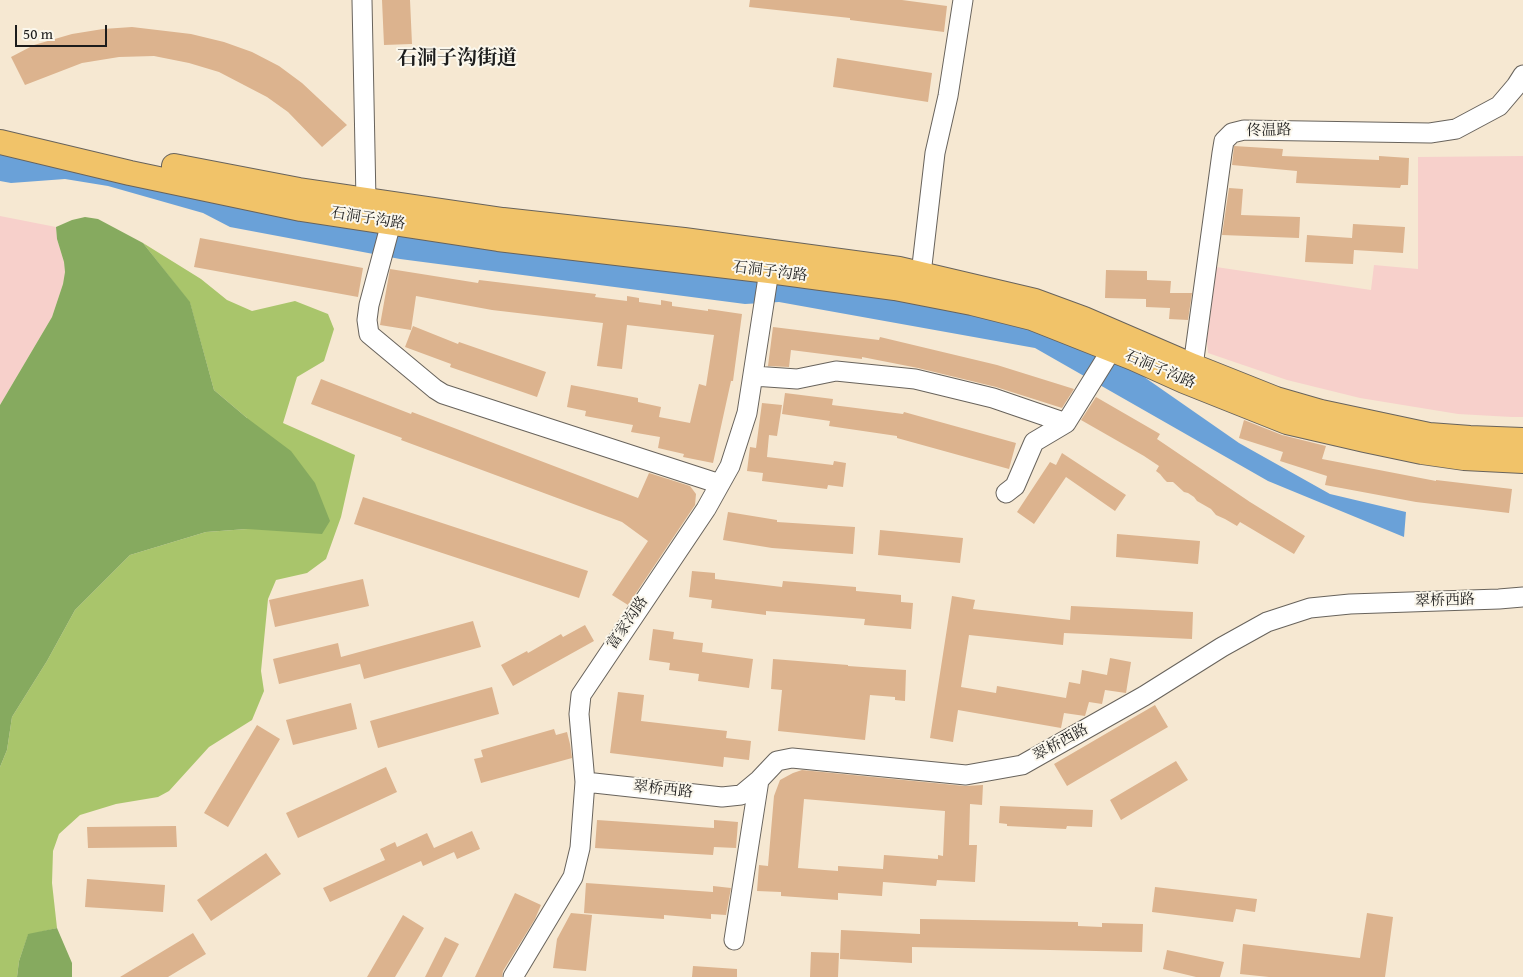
<!DOCTYPE html>
<meta charset="utf-8">
<style>
body{margin:0}
#map{position:relative;width:1523px;height:977px;overflow:hidden;background:#f6e8d2;font-family:"Gentium Book Plus",serif}
canvas{display:block}
.scale{position:absolute;left:15px;top:25px;width:92px;height:22px;box-sizing:border-box;border:2px solid #1c1c1c;border-top:0;padding-left:6px;font-size:15px;line-height:18px;white-space:nowrap;color:#1c1c1c;-webkit-text-stroke:4px #fbf7ec;paint-order:stroke}
</style>
<div id="map">
<canvas width="1523" height="977"></canvas>
<div class="scale">50 m</div>
</div>
<script>
const context = document.querySelector('canvas').getContext('2d');
context.lineJoin = 'round';
function fill(path, color) { context.fillStyle = color; context.fill(path, 'evenodd'); }
const shape = rows => new Path2D(rows.map(r => 'M' + r).join(''));
function trace(path, color, width, dash) { context.strokeStyle = color; context.lineWidth = width; context.lineCap = dash ? 'butt' : 'round'; context.setLineDash(dash || []); context.stroke(path); }
function drawText(font, color, halo, rows, align = 'center') {
  context.font = font + ' "Gentium Book Plus","Noto Serif SC",serif'; context.lineWidth = 4; context.setLineDash([]); context.textBaseline = 'middle'; context.strokeStyle = halo; context.fillStyle = color; for (const [text, x, y, turn = 0] of rows) {
    context.save(); context.translate(x, y); context.rotate((+turn || 0) * Math.PI / 180); context.textAlign = isNaN(turn) ? turn : align; if (halo) context.strokeText(text, 0, 0); context.fillText(text, 0, 0); context.restore();
  }
}
const built = shape([
 [1523,156,1523,417,1512,417,1458,414,1360,398,1287,380,1208,353,1207,341,1216,267,1371,290,1374,265,1418,269,1418,157],
 [0,216,56,227,57,239,64,262,65,272,63,284,52,317,0,405]
]);
const green = shape([
 [143,243,201,279,227,300,252,311,295,301,328,314,334,329,324,361,297,377,283,423,355,455,341,517,326,559,307,573,276,580,268,599,261,671,264,691,252,720,209,747,169,791,158,797,116,804,80,815,59,834,53,851,52,883,57,928,28,935,19,961,17,977,0,977,0,767,7,750,12,717,47,661,75,610,130,555,206,532,247,529,247,418,214,390,190,303]
]);
const forest = shape([
 [85,217,98,219,143,243,190,302,214,390,247,418,291,451,315,483,330,521,322,534,247,529,206,532,130,555,75,610,47,661,12,717,7,750,0,767,0,405,52,317,63,284,65,272,64,262,57,239,56,227,72,220],
 [57,928,72,963,72,977,17,977,19,961,28,934]
]);
const water = shape([
 [0,152,785,279,1029,324,1124,363,1239,443,1330,494,1406,512,1404,537,1268,481,1035,348,779,302,745,304,400,259,230,227,203,213,108,186,65,179,11,183,0,181]
]);
const building = shape([
 [382,0,410,0,412,44,384,45],
 [750,0,902,0,947,6,944,32,850,20,850,18,749,7],
 [132,27,191,34,224,42,252,52,279,66,302,83,347,125,322,147,288,112,267,97,219,72,189,63,154,56,119,57,82,63,25,85,11,57,34,45,72,34,103,29],
 [837,58,932,73,928,102,833,87],
 [1234,146,1283,149,1282,156,1379,160,1379,156,1409,158,1408,185,1401,185,1400,188,1296,183,1297,171,1232,165],
 [1229,188,1243,189,1241,215,1300,217,1299,238,1222,235],
 [1353,224,1405,227,1403,253,1354,250,1353,264,1305,262,1307,235,1352,238],
 [200,238,363,268,358,297,194,267],
 [390,269,478,283,479,280,596,294,595,297,627,301,627,296,639,298,639,302,661,305,661,300,672,302,672,306,708,311,708,309,742,314,733,381,731,381,713,463,683,457,684,454,658,448,660,437,631,432,633,425,585,416,586,411,567,407,571,385,638,398,638,402,661,407,659,417,690,423,699,384,706,386,714,335,627,325,622,369,597,366,603,323,492,310,416,296,411,330,380,325],
 [1106,270,1147,271,1147,280,1171,281,1170,293,1192,293,1188,320,1169,319,1170,308,1146,307,1146,299,1105,298],
 [413,326,458,344,459,342,546,372,537,397,450,367,451,364,405,347],
 [773,327,879,340,880,337,997,365,1074,389,1062,408,996,387,918,368,862,357,862,359,791,350,789,367,768,366],
 [321,379,411,414,412,412,638,498,649,473,690,486,696,494,695,505,628,605,612,595,648,541,622,522,401,440,402,438,311,404],
 [785,393,833,399,832,405,903,414,904,412,1016,443,1009,469,897,438,897,436,829,426,830,421,782,414],
 [1096,397,1160,434,1157,439,1250,502,1305,536,1294,554,1240,522,1237,526,1225,519,1216,515,1211,509,1197,501,1194,497,1188,493,1184,492,1173,482,1167,482,1164,479,1160,474,1156,471,1159,466,1144,456,1081,420],
 [762,403,782,405,777,436,769,435,767,457,833,465,834,461,846,463,843,487,828,485,827,489,762,481,763,473,747,471,750,447,756,448],
 [1244,420,1282,435,1326,446,1322,459,1436,481,1436,480,1512,489,1509,513,1416,502,1325,485,1327,476,1280,461,1283,452,1239,438],
 [1062,453,1126,495,1115,511,1066,477,1034,524,1017,512,1050,462,1056,465],
 [363,497,588,571,579,598,354,524],
 [728,512,777,520,777,522,855,527,853,554,772,548,723,540],
 [880,530,963,538,960,563,878,555],
 [1117,534,1200,541,1198,564,1116,557],
 [692,571,715,573,715,579,782,587,783,581,856,587,856,591,901,595,901,602,913,603,911,629,864,625,865,619,766,611,766,615,711,608,712,600,689,597],
 [363,579,369,606,275,627,269,600],
 [952,596,975,600,973,609,1070,620,1071,606,1193,612,1192,639,1064,633,1063,645,969,635,961,687,996,693,997,686,1066,698,1069,682,1080,684,1082,670,1107,675,1110,658,1131,662,1126,693,1105,690,1102,704,1089,702,1085,716,1064,713,1061,728,958,710,953,742,930,738],
 [473,621,481,647,364,679,360,664,279,684,273,659,338,643,341,657],
 [585,625,594,641,513,686,501,665,527,651,528,653,561,634,563,637],
 [653,629,674,632,673,639,703,643,702,652,753,659,749,688,698,681,699,674,669,670,670,663,649,660],
 [773,659,848,665,848,666,906,670,905,701,895,700,895,697,870,695,865,740,778,731,782,690,771,689],
 [492,687,499,714,378,748,370,721],
 [618,692,644,695,641,721,727,731,726,738,751,741,749,760,724,757,723,767,610,753],
 [351,703,357,729,293,745,286,720],
 [1155,705,1168,727,1067,786,1054,764],
 [257,725,280,739,228,827,204,813],
 [554,729,556,735,567,732,570,744,572,758,481,783,474,759,483,757,481,750],
 [1176,761,1188,780,1121,820,1110,800],
 [386,767,397,792,298,838,286,813],
 [802,770,965,786,983,785,982,805,970,804,969,845,977,845,975,882,937,880,936,886,883,882,882,896,838,893,838,900,781,896,781,892,757,891,759,865,768,866,774,796,780,780,793,773],
 [804,799,945,811,943,856,938,855,938,859,884,855,883,869,838,866,838,871,798,868],
 [1000,806,1093,810,1092,827,1067,826,1066,829,1007,826,1007,824,999,823],
 [597,820,714,828,714,820,738,822,736,848,714,847,713,855,595,848],
 [176,826,177,847,88,848,87,827],
 [472,831,480,849,457,859,454,852,423,866,421,861,330,902,323,888,385,860,380,849,395,842,397,847,427,833,434,848],
 [266,853,281,874,211,921,197,900],
 [87,879,165,885,163,912,85,907],
 [586,883,713,892,713,886,731,888,726,915,711,914,711,919,664,915,664,919,584,913],
 [1155,887,1257,899,1255,912,1236,909,1233,922,1152,912],
 [515,893,541,905,535,919,503,971,502,977,475,977],
 [571,913,592,915,586,971,553,968,557,939],
 [1367,913,1393,917,1385,977,1269,977,1240,974,1243,944,1360,958],
 [403,915,424,928,395,977,367,977],
 [920,919,1078,922,1078,926,1102,927,1102,923,1143,924,1142,952,912,947,912,963,840,959,841,930,920,934],
 [193,933,206,954,168,977,120,977],
 [445,937,459,944,442,977,425,977],
 [1167,950,1224,962,1220,977,1196,977,1163,969],
 [811,952,839,953,838,977,810,977],
 [693,966,737,969,737,977,692,977]
]);
const minor = shape([
 [362,0,366,200],
 [391,223,369,305,367,320,369,334,435,389,443,394,720,484],
 [921,274,935,153,948,96,963,0],
 [1193,366,1222,153,1224,141,1232,133,1244,130,1430,133,1456,129,1499,106,1516,86,1523,75],
 [753,376,797,379,836,371,915,379,993,398,1066,423],
 [1006,493,1015,486,1034,442,1066,423,1112,349],
 [585,782,722,797,741,795,759,780,777,761,792,758,966,775,1022,765,1144,696,1222,647,1267,622,1310,608,1350,604,1499,599,1523,597],
 [734,940,759,780],
 [513,977,573,877,580,848,585,782,579,714,581,695,706,509,730,466,747,413,769,271]
]);
const major = shape([
 [0,142,130,173,301,209,498,239,769,271,895,288,972,303,1032,318,1133,358,1184,381,1287,422,1365,440,1422,452,1464,458,1523,461],
 [174,166,299,190,503,220,684,240,899,269,1035,301,1084,319,1193,366,1276,399,1321,412,1429,435,1470,438,1523,440]
]);
const streetNames = [
 ["佟温路",1269,131,-1],
 ["石洞子沟路",368,219,9],
 ["石洞子沟路",770,272,7],
 ["石洞子沟路",1160,370,23],
 ["翠桥西路",1445,601,-2],
 ["富家沟路",628,623,-56],
 ["翠桥西路",1061,743,-29],
 ["翠桥西路",663,790,6]
];
const districtNames = [
 ["石洞子沟街道",457,59]
];
fill(built, '#f7d0cb');
fill(green, '#a9c56b');
fill(forest, '#86aa5f');
fill(water, '#6aa1d8');
fill(building, '#dcb38e');
trace(minor, '#68635c', 21);
trace(major, '#68635c', 26);
trace(minor, '#fff', 19);
trace(major, '#f1c369', 24);
drawText('15px', '#1c1c1c', '#fbf7ec', streetNames);
drawText('bold 20px', '#1c1c1c', '#fbf7ec', districtNames);
</script>
